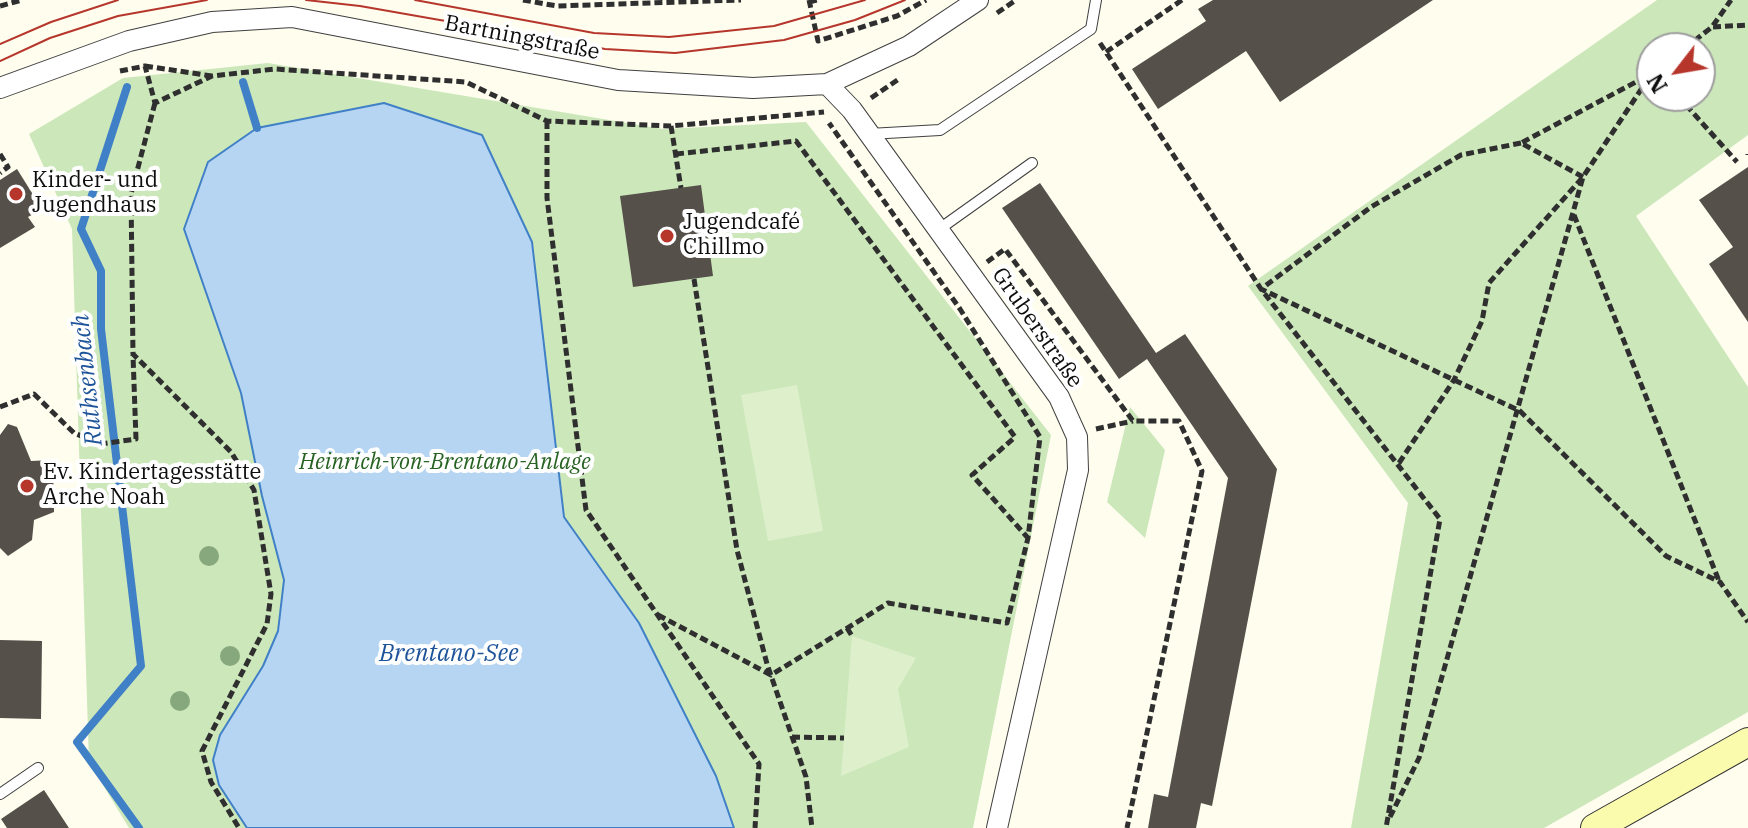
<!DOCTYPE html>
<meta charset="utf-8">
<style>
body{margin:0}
#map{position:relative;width:1748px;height:828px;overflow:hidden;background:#fefdee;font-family:"IBM Plex Serif",serif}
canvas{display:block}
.north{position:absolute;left:1636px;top:32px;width:80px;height:80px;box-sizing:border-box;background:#fff;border:2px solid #9e9e9e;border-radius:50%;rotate:239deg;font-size:22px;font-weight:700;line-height:32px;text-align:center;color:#0d0d0d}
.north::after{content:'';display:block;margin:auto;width:28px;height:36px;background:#b7362c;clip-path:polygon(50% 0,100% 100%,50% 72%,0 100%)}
</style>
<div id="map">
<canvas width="1748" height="828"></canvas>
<div class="north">N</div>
</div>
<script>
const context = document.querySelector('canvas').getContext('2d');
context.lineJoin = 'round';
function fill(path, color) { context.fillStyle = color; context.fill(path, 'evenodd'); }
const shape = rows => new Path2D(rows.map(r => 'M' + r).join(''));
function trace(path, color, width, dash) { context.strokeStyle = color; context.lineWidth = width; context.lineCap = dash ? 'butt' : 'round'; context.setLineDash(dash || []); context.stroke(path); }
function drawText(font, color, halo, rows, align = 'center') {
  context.font = font + ' "IBM Plex Serif",serif'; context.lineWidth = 8; context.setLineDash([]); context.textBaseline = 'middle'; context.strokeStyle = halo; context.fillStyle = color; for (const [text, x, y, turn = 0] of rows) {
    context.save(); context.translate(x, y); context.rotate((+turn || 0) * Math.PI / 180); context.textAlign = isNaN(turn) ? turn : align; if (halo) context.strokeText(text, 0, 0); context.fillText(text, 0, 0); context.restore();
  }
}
const green = shape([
 [1657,0,1748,0,1748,135,1636,216,1748,387,1748,712,1544,828,1351,828,1408,503,1248,286],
 [1652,48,1700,48,1700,96,1652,96],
 [268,63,663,129,806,122,1051,435,973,828,129,828,89,762,72,229,29,134,123,78],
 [1130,407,1165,450,1145,538,1107,502]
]);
const pitch = shape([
 [797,385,823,531,768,541,741,395],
 [852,636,916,658,898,689,909,747,841,776]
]);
const water = shape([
 [384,103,482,135,532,242,564,517,639,623,716,776,734,828,247,828,219,785,213,760,220,735,263,666,278,631,284,580,262,496,241,393,184,229,208,162,257,128,384,103]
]);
const stream = shape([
 [243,82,257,128],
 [127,87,81,229,101,271,101,329,141,666,77,742,139,828]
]);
const building = shape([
 [1213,0,1433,0,1280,102,1246,51,1158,109,1132,69,1206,21,1198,9],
 [1748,167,1748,322,1709,264,1733,247,1699,200],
 [17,169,42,209,28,217,35,227,0,248,0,180],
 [1040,183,1156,353,1185,334,1277,469,1212,806,1201,803,1196,828,1148,828,1154,794,1168,797,1228,478,1147,359,1119,379,1002,208],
 [701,185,713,276,633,287,620,196],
 [8,424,17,427,31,461,53,460,54,512,34,520,32,540,8,556,0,548,0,435],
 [0,640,42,641,41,719,0,718],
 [44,790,69,828,7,828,1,819]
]);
const path = shape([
 [523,0,557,6,741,0],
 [809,0,818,41,897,16,926,0],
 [809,2,817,0],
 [0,6,22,0],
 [997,13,1016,0],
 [1713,27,1748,25],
 [1100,43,1261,289,1440,519,1386,828],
 [1685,48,1712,27,1731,0],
 [1106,52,1182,0],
 [145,66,212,76],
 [120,71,145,66,155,103,212,76,275,69,466,82,547,121,671,126,824,112],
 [1678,96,1737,162],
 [871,98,899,79],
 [155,103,131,194,133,354,231,452,254,490,271,594,267,624,202,751,211,782,239,828],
 [547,121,547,198,586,510,759,764,755,828],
 [671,126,681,188],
 [1521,143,1461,155,1371,207,1261,289,1520,411,1666,556,1720,582,1748,622],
 [0,154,8,167,0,173],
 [676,154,796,141,1015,437,972,475,1028,538],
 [1748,154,1748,155],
 [1583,177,1521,143,1649,75],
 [1574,215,1719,581],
 [987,262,1005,249,1133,421,1179,421,1202,471,1127,828],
 [694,279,737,550,767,664,806,777,812,828],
 [0,407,34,394,74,433,101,444,136,439,133,355],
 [1096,429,1133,421],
 [1399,463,1454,380,1482,321,1489,283,1583,177,1652,73],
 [658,615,771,675,888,603,1007,623,1028,538,1040,437,960,309,829,123],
 [847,628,852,636],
 [792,737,844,738],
 [1390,817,1419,758,1583,177]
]);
const lane = shape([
 [869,134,940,130,1091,29,1096,0],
 [938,230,1032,163],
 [0,794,38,768]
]);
const street = shape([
 [827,84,852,110,1059,397,1077,437,1078,470,997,828],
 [0,88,129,41,212,22,292,17,618,80,753,88,827,84,909,46,978,0]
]);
const secondary = shape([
 [1595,828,1748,742]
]);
const tram = shape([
 [306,0,360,6,605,49,675,53,784,40,855,20,905,0],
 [415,0,594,33,669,37,774,26,865,0],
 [0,44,51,22,118,0],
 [0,61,50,38,118,16,207,0]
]);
const trees = [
 [209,556],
 [230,656],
 [180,701]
];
const markers = [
 [16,194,8,"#b7362c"],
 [667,236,8,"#b7362c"],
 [27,486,8,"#b7362c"]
];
const streetNames = [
 ["Bartningstraße",522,38,11],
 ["Gruberstraße",1037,328,55]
];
const poiNames = [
 ["Kinder- und",32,181],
 ["Jugendhaus",32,206],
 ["Jugendcafé",683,223],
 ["Chillmo",683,248],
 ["Ev. Kindertagesstätte",43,473],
 ["Arche Noah",43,498]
];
const parkNames = [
 ["Heinrich-von-Brentano-Anlage",445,463]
];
const waterNames = [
 ["Ruthsenbach",88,380,-96],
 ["Brentano-See",449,654]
];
fill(green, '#cce7ba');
fill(pitch, '#deefcb');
fill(water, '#b6d5f3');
trace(water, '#4080c6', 2);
trace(stream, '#4080c6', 8);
fill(building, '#55504a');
trace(lane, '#404040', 12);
trace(street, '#404040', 22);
trace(secondary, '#2f2f2f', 30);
trace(path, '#2f2f2f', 5, [8, 4]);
trace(lane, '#fff', 10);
trace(street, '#fff', 20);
trace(secondary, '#fafbad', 28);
trace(tram, '#b7362c', 2);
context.fillStyle = '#87a87d';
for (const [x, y] of trees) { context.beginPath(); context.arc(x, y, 10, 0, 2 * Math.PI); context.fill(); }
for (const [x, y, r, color] of markers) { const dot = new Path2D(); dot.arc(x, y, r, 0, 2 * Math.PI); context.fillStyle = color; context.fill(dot); trace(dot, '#fff', 3); }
drawText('22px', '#0d0d0d', '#fff', streetNames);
drawText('22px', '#0d0d0d', '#fff', poiNames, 'left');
drawText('italic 22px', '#266221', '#fff', parkNames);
drawText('italic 24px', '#1d5399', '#fff', waterNames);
</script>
